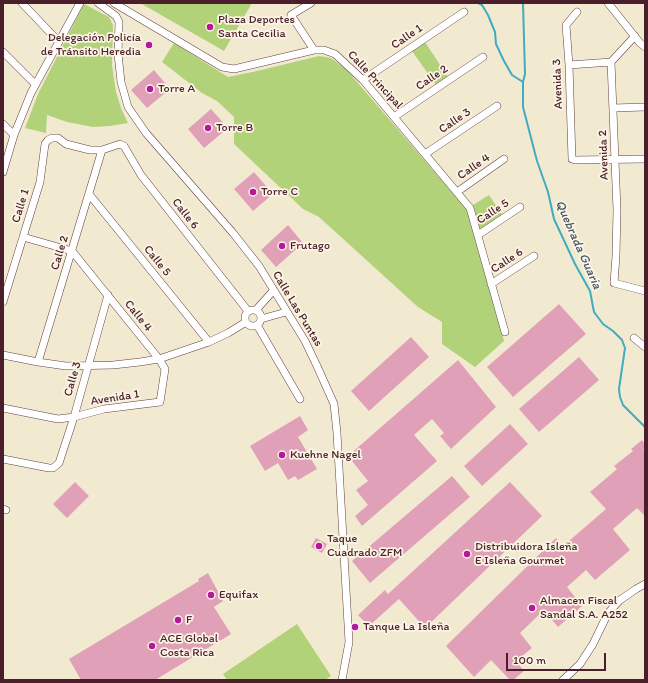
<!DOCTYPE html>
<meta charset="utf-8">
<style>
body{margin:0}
#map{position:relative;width:648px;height:683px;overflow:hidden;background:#f2ead0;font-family:Itim,sans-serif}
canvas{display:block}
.frame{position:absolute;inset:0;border:4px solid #4a1f2b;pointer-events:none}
.scale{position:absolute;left:506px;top:653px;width:100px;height:18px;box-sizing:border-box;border:2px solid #4a1f2b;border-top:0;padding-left:5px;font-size:12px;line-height:14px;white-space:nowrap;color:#4a1f2b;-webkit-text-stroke:3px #fcf5e5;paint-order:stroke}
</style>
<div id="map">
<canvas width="648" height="683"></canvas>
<div class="frame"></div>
<div class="scale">100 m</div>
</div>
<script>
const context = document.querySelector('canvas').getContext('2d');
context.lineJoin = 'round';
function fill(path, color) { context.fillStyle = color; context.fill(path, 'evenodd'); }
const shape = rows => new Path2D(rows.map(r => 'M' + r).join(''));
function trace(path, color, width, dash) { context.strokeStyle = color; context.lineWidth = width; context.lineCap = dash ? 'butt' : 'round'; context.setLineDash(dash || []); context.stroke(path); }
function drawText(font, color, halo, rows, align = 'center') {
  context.font = font + ' Itim,sans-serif'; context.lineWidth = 3.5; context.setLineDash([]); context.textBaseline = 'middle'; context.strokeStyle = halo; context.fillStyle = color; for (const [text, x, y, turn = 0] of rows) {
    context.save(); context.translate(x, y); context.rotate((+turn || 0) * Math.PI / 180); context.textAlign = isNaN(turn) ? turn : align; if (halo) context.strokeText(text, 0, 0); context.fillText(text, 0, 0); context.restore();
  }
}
const green = shape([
 [140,3,252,3,224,51],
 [84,4,109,17,113,25,112,65,116,92,121,108,128,123,110,126,93,127,67,122,47,115,46,133,25,128,38,94],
 [425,42,448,77,436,85,412,51],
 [174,43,228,77,257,71,319,56,331,58,346,69,468,211,504,341,475,367,442,344,442,322,418,307,319,217,303,209,234,144,234,117,217,101,202,93,162,62],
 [489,195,503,216,480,231,473,205],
 [297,624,331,676,325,680,227,680,223,674]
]);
const stream = shape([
 [478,3,482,5,488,15,495,32,496,44,504,61,512,75,523,82],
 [523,3,525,74,523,82,523,107,537,161,548,192,554,219,575,264,590,291,594,312,603,324,613,331,622,340,625,348,619,389,620,397,623,405,645,427]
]);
const building = shape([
 [154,70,170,89,147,108,131,90],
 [211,109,228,128,204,148,188,129],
 [254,172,273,194,253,211,234,189],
 [288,225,303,243,276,267,261,250],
 [559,304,586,334,513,397,487,367],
 [411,337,429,357,369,411,351,391],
 [579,357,599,380,539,432,519,409],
 [458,360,496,407,451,449,440,436,444,433,432,419,414,435,437,461,362,526,355,516,368,505,356,490,368,481,348,456],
 [300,416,308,430,298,437,317,469,298,480,295,476,288,480,278,463,265,471,250,446],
 [510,424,528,444,482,486,464,466],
 [642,440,645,444,645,448,643,449,645,451,645,516,637,508,613,529,630,550,595,580,586,570,567,587,582,606,558,627,544,610,520,633,532,648,516,661,524,671,513,680,510,680,491,660,474,677,446,646,556,538,562,547,606,509,590,492,617,469,614,466,633,451,631,449],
 [452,476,470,497,370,583,352,561],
 [75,482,89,496,67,518,53,504],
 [510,482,542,516,425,628,399,599,369,626,358,615,385,590,388,594],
 [316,538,327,544,322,553,311,547],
 [208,573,223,601,214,607,231,634,155,680,81,680,69,659,199,581,198,579]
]);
const street = shape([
 [22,3,59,42],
 [98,3,116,16,119,22,118,54,121,82,128,107,146,133,233,233,259,266,305,341,317,366,334,404,337,433,349,642,342,680],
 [114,3,222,67,234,69,314,50,324,50,335,54,363,80,470,208,505,332],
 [311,3,291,15,314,50],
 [608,3,640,43,645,47],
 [577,12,566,25,569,65,572,159,575,160,645,159],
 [635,36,611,62,617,210,616,256,614,283,645,291],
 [3,52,35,84],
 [569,65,611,62],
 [363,80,464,12],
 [613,108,645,107],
 [394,117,483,57],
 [3,124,14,135],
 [425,154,497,106],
 [3,172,14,135,31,93,80,3],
 [457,192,504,159],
 [89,194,209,342],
 [478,235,520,207],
 [23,237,72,251],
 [491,284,534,256],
 [3,302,40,182,45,144,48,140,52,138,58,138,66,144,90,150,102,150,120,144,124,146,141,175,248,311],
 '245 318a8 8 0 1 1 16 0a8 8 0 1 1-16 0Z',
 [256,310,273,291],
 [261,319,286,312],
 [257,325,300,399],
 [634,338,645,347],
 [3,355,38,362,66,366,113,365,140,362,159,359,209,342,228,333,246,322],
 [38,362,102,150],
 [3,408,58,419,74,417,104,409,160,402,165,369,159,359,72,251],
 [3,459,49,468,53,468,59,463,74,417,108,295],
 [3,509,6,510],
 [563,680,580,664,593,644,608,613,620,600,636,589,645,584]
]);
const markers = [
 [210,27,4,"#b5179e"],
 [149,45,4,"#b5179e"],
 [150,89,4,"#b5179e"],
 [208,128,4,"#b5179e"],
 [253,192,4,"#b5179e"],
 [282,246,4,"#b5179e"],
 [282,455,4,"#b5179e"],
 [319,546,4,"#b5179e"],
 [467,554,4,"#b5179e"],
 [211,595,4,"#b5179e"],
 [532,608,4,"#b5179e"],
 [178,620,4,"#b5179e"],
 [355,627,4,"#b5179e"],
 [152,646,4,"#b5179e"]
];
const poiNames = [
 ["Plaza Deportes",218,20],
 ["Santa Cecilia",218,34],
 ["Delegación Policía",141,38,"right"],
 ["de Tránsito Heredia",141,52,"right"],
 ["Torre A",158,89],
 ["Torre B",216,128],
 ["Torre C",261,192],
 ["Frutago",290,246],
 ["Kuehne Nagel",290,455],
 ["Taque",327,539],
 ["Cuadrado ZFM",327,553],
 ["Distribuidora Isleña",475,547],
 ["E Isleña Gourmet",475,561],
 ["Equifax",219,595],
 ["Almacen Fiscal",540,601],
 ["Sandal S.A. A252",540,615],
 ["F",186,620],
 ["Tanque La Isleña",363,627],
 ["ACE Global",160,639],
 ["Costa Rica",160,653]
];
const streetNames = [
 ["Calle 1",407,37,-34],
 ["Calle 2",432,78,-34],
 ["Calle Principal",375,80,47],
 ["Avenida 3",558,84,-92],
 ["Calle 3",455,121,-34],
 ["Avenida 2",604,155,-92],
 ["Calle 4",474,167,-34],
 ["Calle 1",21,206,-73],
 ["Calle 5",493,212,-33],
 ["Calle 6",185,214,52],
 ["Calle 2",60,253,-73],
 ["Calle 5",157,261,51],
 ["Calle 6",507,261,-33],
 ["Calle Las Puntas",297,309,59],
 ["Calle 4",138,316,51],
 ["Calle 3",73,379,-74],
 ["Avenida 1",115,398,-9]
];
const waterNames = [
 ["Quebrada Guaria",578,245,66]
];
fill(green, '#b2d279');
trace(stream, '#41abc1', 2);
fill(building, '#e0a1b8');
trace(street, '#633d44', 8);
trace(street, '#fff', 7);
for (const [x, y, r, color] of markers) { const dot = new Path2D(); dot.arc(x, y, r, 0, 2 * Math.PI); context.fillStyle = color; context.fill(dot); trace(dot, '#fcf5e5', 1.5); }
drawText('12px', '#4a1f2b', '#fcf5e5', poiNames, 'left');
drawText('12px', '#4a1f2b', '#fcf5e5', streetNames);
drawText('italic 13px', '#465767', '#fcf5e5', waterNames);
</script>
